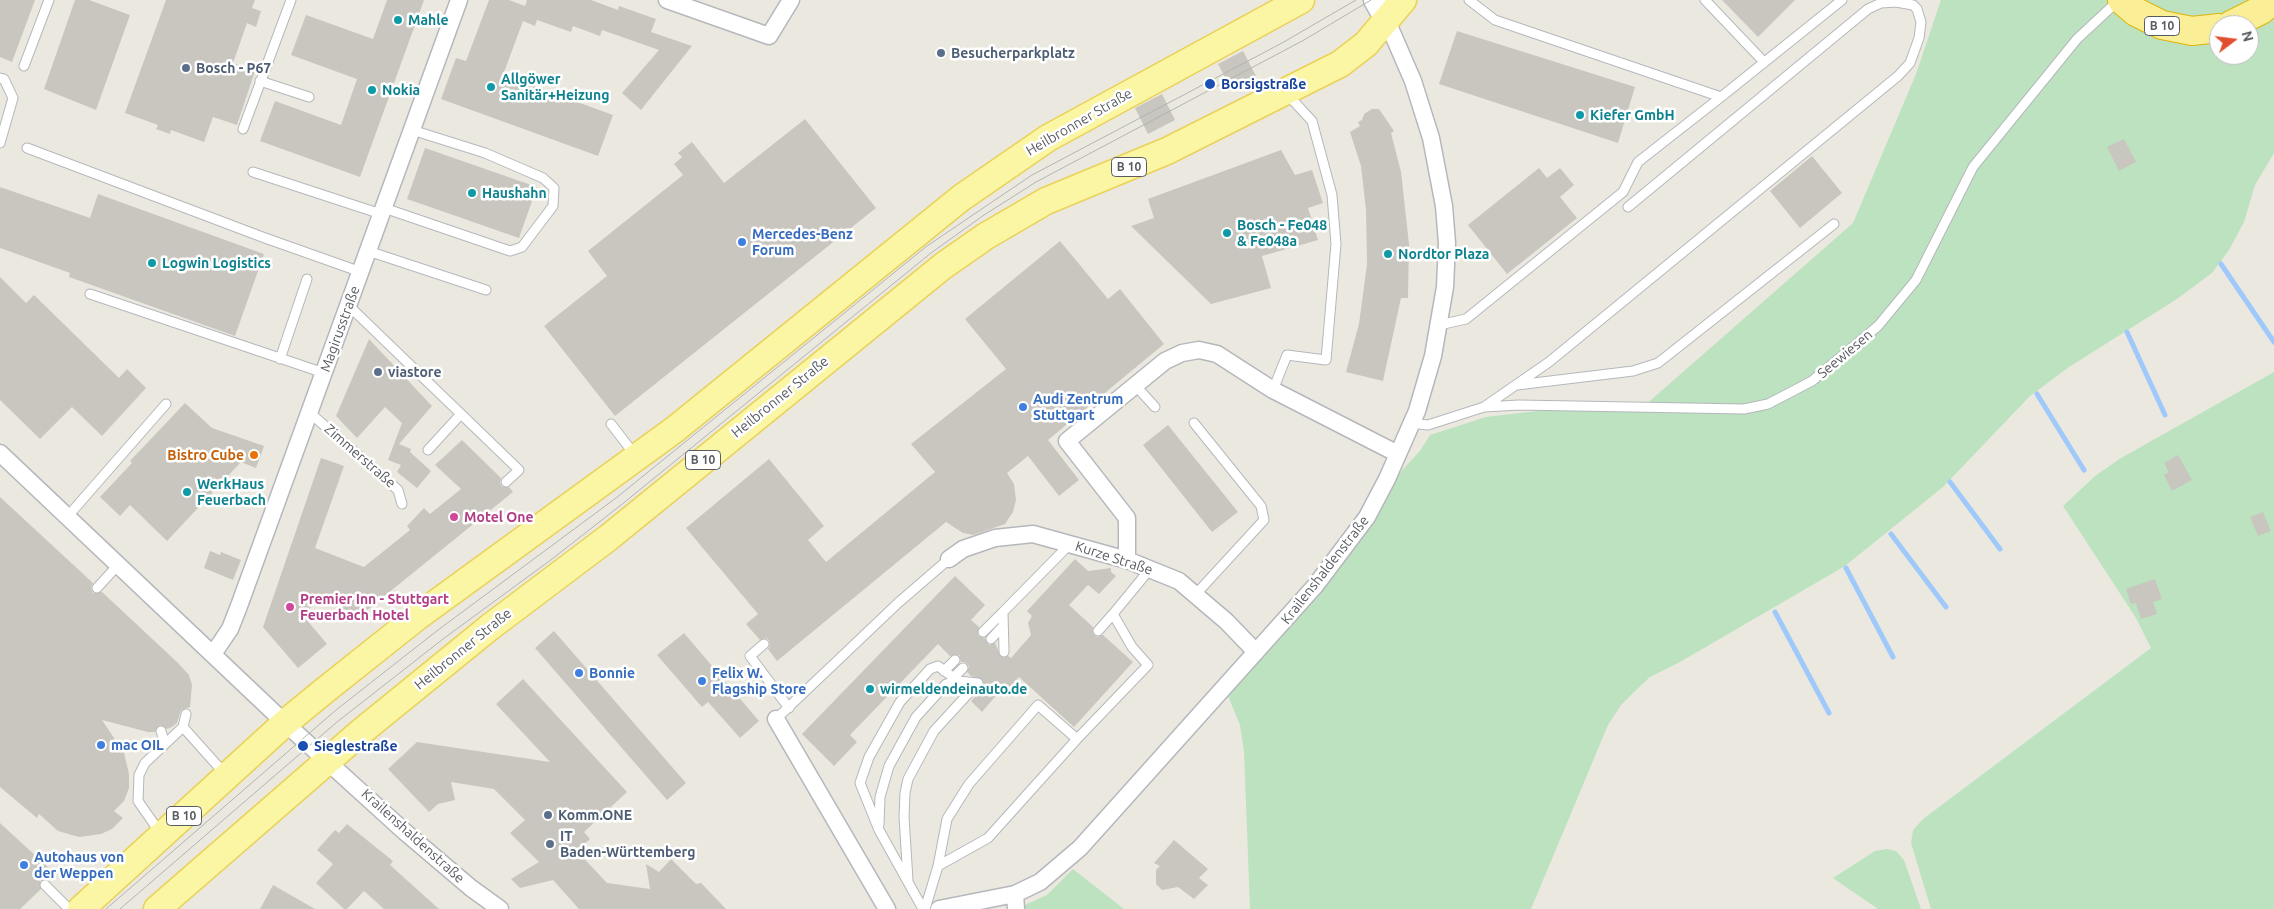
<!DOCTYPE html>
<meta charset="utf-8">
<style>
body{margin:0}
#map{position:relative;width:2274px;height:909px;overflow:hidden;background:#ebe9df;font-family:Ubuntu,sans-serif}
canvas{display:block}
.north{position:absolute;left:2209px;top:15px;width:50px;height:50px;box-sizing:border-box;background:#fff;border:1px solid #bcbdbf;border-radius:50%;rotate:75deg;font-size:14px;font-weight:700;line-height:20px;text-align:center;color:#585b60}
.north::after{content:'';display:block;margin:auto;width:18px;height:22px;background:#e14f2f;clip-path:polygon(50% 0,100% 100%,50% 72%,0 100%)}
</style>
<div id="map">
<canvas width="2274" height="909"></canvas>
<div class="north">N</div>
</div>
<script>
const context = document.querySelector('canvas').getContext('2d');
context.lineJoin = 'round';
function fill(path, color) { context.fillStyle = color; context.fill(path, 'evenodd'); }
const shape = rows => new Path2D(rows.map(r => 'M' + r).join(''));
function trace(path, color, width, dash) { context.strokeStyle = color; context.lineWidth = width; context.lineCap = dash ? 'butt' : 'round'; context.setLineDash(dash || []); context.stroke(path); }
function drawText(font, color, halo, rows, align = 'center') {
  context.font = font + ' Ubuntu,sans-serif'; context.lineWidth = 5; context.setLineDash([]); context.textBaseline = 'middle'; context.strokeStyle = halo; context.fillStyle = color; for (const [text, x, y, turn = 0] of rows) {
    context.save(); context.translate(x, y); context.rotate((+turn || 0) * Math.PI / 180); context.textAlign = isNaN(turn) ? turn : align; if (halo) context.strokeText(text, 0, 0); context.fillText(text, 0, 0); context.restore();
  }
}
const green = shape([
 [1941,0,2274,0,2274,153,2255,185,2244,222,2229,250,2212,273,2177,299,2069,367,2030,396,1943,487,1845,566,1680,662,1650,677,1635,691,1621,705,1608,725,1531,909,1250,909,1244,751,1240,725,1228,696,1255,662,1327,584,1392,481,1420,451,1430,435,1486,417,1579,406,1643,407,1853,223,1916,74],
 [2219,25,2249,25,2249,55,2219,55],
 [2274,372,2274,909,1931,909,1911,843,1913,830,1923,819,2151,648,2136,618,2063,506,2095,476,2121,458],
 [1887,849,1896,851,1904,860,1921,909,1878,909,1833,878,1875,851],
 [1073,869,1124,909,1016,909,1047,895]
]);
const stream = shape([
 [2221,264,2274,342],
 [2127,332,2165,415],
 [2037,394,2084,470],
 [1950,482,2000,549],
 [1891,534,1946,607],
 [1846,568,1893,657],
 [1775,612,1829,713]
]);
const building = shape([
 [0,0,35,0,12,62,0,57],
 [75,0,89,0,130,15,96,110,44,89],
 [166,0,255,0,252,8,261,11,256,27,247,23,233,63,255,71,237,125,213,117,204,142,171,130,170,134,156,129,158,125,125,113],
 [387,0,424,0,360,177,260,141,275,101,341,125,357,79,291,55,306,15,373,39],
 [489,0,509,0,525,6,527,0,591,0,618,10,619,6,656,19,651,32,692,46,641,110,622,93,659,50,602,30,600,36,573,26,571,32,537,20,535,26,523,21,503,75,613,115,598,156,441,99,456,58,466,61],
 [1722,0,1795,0,1758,37],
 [1457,31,1635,87,1618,143,1439,84],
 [1243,51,1256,76,1231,89,1218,64],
 [1162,94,1175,120,1148,134,1135,108],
 [1372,109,1379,109,1394,131,1391,133,1401,172,1409,244,1408,298,1401,298,1383,381,1346,372,1359,324,1367,264,1366,210,1361,166,1350,132,1360,126,1358,122,1362,120,1364,114],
 [805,119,876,208,615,416,544,326,607,276,588,251,683,175,674,164,682,157,678,153,692,142,724,183],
 [2124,139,2136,162,2119,171,2107,147],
 [425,148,537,187,519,238,407,199],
 [1281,150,1295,175,1312,170,1323,203,1308,208,1318,240,1262,256,1271,288,1211,304,1131,226,1154,218,1148,199],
 [1812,156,1842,193,1800,228,1770,191],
 [1539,168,1547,178,1560,168,1574,185,1560,197,1577,218,1507,274,1468,225],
 [0,187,90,218,98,194,264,254,235,336,69,277,70,273,0,248],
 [1060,241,1108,299,1120,289,1164,344,1048,440,1079,480,1059,496,1028,456,1007,473,1014,484,1016,500,1013,512,1005,524,973,535,963,533,946,522,777,661,768,649,770,646,769,640,766,638,760,640,746,624,758,614,686,528,769,459,824,526,808,540,826,562,935,472,911,444,1006,369,965,319],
 [0,277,26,303,34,295,119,378,127,369,146,388,102,436,72,407,40,439,0,400],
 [369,339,432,406,399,444,411,449,410,452,431,471,417,488,397,472,401,465,388,460,402,423,385,407,357,438,336,416],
 [185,403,212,428,264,446,256,468,241,462,167,541,130,505,120,516,100,497,132,463,130,461],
 [1168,425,1238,512,1212,532,1143,445],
 [462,440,501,478,500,483,502,487,509,487,513,492,361,615,314,599,306,619,327,644,298,668,263,627,321,458,344,466,315,548,364,567,410,530,407,526,424,508,430,514,461,489,435,465],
 [2178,455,2192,480,2172,491,2164,475,2169,472,2164,463],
 [0,497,93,583,91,587,93,593,102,592,178,663,189,675,192,685,190,707,181,710,177,723,172,727,167,729,160,725,155,732,148,732,102,720,124,753,129,774,129,788,124,801,114,811,123,818,112,829,101,834,79,837,58,831,39,814,37,818,0,787],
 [2263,512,2271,531,2258,536,2250,517],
 [210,551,220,555,221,552,241,560,233,580,204,568],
 [1075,559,1088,571,1111,568,1111,572,1116,576,1099,594,1088,585,1069,605,1093,627,1094,635,1097,637,1103,635,1133,662,1074,727,1019,677,1004,693,1000,691,982,712,971,701,983,688,983,680,971,676,967,672,969,666,965,662,961,662,959,655,950,656,938,644,850,735,857,742,834,766,802,734,955,576,985,605,971,620,979,627,978,636,985,638,989,645,995,643,1001,657,1008,656,1011,658,1031,635,1028,623,1032,616,1027,611],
 [2155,579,2162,599,2153,602,2157,614,2141,619,2136,603,2131,604,2126,589],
 [554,631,686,783,667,800,535,648],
 [684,633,759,721,740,738,708,702,702,707,657,655],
 [523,679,627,792,584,832,590,839,577,851,607,883,650,889,646,864,659,872,671,859,696,884,701,883,726,909,579,909,553,880,520,888,511,879,539,862,510,833,525,820,494,789,451,782,455,800,438,804,429,812,388,769,417,742,550,762,496,704],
 [0,823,49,868,48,880,40,881,41,889,20,909,0,909],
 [347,824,393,861,390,865,439,909,384,909,364,891,347,909,344,909,316,883,333,864,317,850,335,830,339,833],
 [1174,840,1208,869,1199,878,1208,885,1194,899,1178,887,1162,890,1156,884,1156,870,1160,866,1154,863],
 [273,885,315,909,260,909]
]);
const service = shape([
 [1469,0,1495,20,1721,97,1842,0],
 [1705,0,1764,62],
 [24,66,49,0],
 [0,78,4,79,13,98,0,143],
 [260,81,309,97],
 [243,129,291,0],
 [27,148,265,238,361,272],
 [253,172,381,214],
 [384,208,510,251,522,247,553,206,554,188,543,178,485,153,412,130],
 [368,251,486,290],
 [90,294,324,373],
 [348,305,519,470,506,482],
 [1439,325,1466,319,1623,192,1638,162,1721,97],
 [280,359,307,279],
 [1135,385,1155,407],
 [1517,385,1633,371,1658,363,1834,224],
 [1273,390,1287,355,1326,360,1336,244,1332,195,1312,121,1287,94],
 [1484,407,1549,362,1898,76,1910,63,1919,38,1921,22,1917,9,1913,5,1896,2,1881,3,1868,9,1628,207],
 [310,413,398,490,402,504],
 [1194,423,1261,506,1264,520,1196,594],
 [1411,423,1428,425,1484,407,1519,405,1744,409,1768,404,1812,381,1878,326,1916,280,1973,167,2077,39,2119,0],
 [611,424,635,455],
 [428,450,461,414],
 [68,516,166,404],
 [97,588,118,565],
 [1098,631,1113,614],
 [983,632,1003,612],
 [991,639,1003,626],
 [764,644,750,656,789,708],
 [1004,652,1003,612,1070,544],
 [944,671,955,660],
 [954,677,963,668],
 [776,719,898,603,949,559],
 [183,727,225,774],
 [161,731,165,744],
 [879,825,880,797,889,766,916,717,946,684,958,681,978,683],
 [161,834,138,801,139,775,145,763,183,727,186,714],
 [938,866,988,838,1077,739],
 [908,880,904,817,905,793,908,779,934,731,978,683],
 [45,885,69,909],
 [923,909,879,830,860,783,869,757,900,702,930,669,938,666,958,681],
 [925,909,938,866,947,819,969,784,1038,705,1077,739,1148,665,1132,647,1113,614,1150,569]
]);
const minor = shape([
 [667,0,769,36,791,0],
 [0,453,285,723,405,832,471,888,500,909],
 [949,559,963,549,995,538,1033,534,1127,560,1179,581,1226,621,1256,652],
 [1127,560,1127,518,1067,441,1165,361,1182,353,1199,350,1217,354,1273,390,1398,454],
 [213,654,230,629,239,606,459,0],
 [776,719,887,909],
 [1015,894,1016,909],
 [939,909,1015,894,1040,882,1080,848,1315,586,1367,517,1387,479,1417,411,1433,356,1445,287,1447,243,1444,206,1431,138,1413,81,1387,21]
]);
const secondary = shape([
 [1375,0,1387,21]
]);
const primary = shape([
 [81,909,285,723,324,691,417,617,674,430,961,198,1048,138,1301,0],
 [157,909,362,731,490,627,608,538,943,266,986,236,1046,201,1167,151,1340,64,1366,44,1403,0]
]);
const trunk = shape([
 [2122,0,2136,12,2162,25,2192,31,2219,28],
 [2231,25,2261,10,2273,0]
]);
const tram = shape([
 [106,909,336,710,438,630,616,498,927,246,1032,175,1282,43,1356,0],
 [120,909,337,722,443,639,552,559,621,505,931,253,984,215,1036,182,1304,40,1371,0]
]);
const markers = [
 [398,20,5,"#0f9aa8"],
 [941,53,5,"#5c6f8a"],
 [186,68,5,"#5c6f8a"],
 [1210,84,6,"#1a4fb4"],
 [491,87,5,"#0f9aa8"],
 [372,90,5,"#0f9aa8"],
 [1580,115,5,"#0f9aa8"],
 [472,193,5,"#0f9aa8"],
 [1227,233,5,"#0f9aa8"],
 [742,242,5,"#3f7fe0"],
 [1388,254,5,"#0f9aa8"],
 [152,263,5,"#0f9aa8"],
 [378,372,5,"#5c6f8a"],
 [1023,407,5,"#3f7fe0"],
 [254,455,5,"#e8710a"],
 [187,492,5,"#0f9aa8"],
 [454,517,5,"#d1479c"],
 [290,607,5,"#d1479c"],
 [579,673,5,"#3f7fe0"],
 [702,681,5,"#3f7fe0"],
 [870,689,5,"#0f9aa8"],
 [101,745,5,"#3f7fe0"],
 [303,746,6,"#1a4fb4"],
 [548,815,5,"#5c6f8a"],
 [550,844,5,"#5c6f8a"],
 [24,865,5,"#3f7fe0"]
];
const shields = [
 [2162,26,35],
 [1129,167,35],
 [703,460,35],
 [184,816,35]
];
const shieldNames = [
 ["B 10",2162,26],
 ["B 10",1129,167],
 ["B 10",703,460],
 ["B 10",184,816]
];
const cultureNames = [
 ["Mahle",408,20],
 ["Allgöwer",501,79],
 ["Sanitär+Heizung",501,95],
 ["Nokia",382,90],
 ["Kiefer GmbH",1590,115],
 ["Haushahn",482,193],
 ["Bosch - Fe048",1237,225],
 ["& Fe048a",1237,241],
 ["Nordtor Plaza",1398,254],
 ["Logwin Logistics",162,263],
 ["WerkHaus",197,484],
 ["Feuerbach",197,500],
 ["wirmeldendeinauto.de",880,689]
];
const serviceNames = [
 ["Besucherparkplatz",951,53],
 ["Bosch - P67",196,68],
 ["viastore",388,372],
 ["Komm.ONE",558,815],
 ["IT",560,836],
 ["Baden-Württemberg",560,852]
];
const transitNames = [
 ["Borsigstraße",1221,84],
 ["Sieglestraße",314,746]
];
const streetNames = [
 ["Heilbronner Straße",1079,122,-30],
 ["Magirusstraße",340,329,-70],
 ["Seewiesen",1845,354,-40],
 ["Heilbronner Straße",780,397,-39],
 ["Zimmerstraße",360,456,41],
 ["Kurze Straße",1114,558,18],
 ["Krailenshaldenstraße",1325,570,-52],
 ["Heilbronner Straße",463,649,-39],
 ["Krailenshaldenstraße",413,836,42]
];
const shopNames = [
 ["Mercedes-Benz",752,234],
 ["Forum",752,250],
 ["Audi Zentrum",1033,399],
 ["Stuttgart",1033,415],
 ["Bonnie",589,673],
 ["Felix W.",712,673],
 ["Flagship Store",712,689],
 ["mac OIL",111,745],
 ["Autohaus von",34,857],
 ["der Weppen",34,873]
];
const foodNames = [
 ["Bistro Cube",244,455]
];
const hotelNames = [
 ["Motel One",464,517],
 ["Premier Inn - Stuttgart",300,599],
 ["Feuerbach Hotel",300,615]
];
fill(green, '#bce2c0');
trace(stream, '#9fc9fb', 5);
fill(building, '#c8c6bf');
trace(service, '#b5b7bc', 11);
trace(minor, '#b5b7bc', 19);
trace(secondary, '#b5b8be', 25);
trace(primary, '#ead158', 29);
trace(trunk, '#e1b409', 30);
trace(service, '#fff', 9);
trace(minor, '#fff', 16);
trace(secondary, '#fff', 22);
trace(primary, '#fbf6a4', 26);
trace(trunk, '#faee96', 28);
trace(tram, '#b2b3b3', 1);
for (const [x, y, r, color] of markers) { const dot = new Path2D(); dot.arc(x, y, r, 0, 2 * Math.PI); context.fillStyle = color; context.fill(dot); trace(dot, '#fff', 2); }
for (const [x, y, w] of shields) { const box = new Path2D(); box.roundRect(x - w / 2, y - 9.5, w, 19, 4); context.fillStyle = '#fff'; context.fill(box); trace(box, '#585b60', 1); }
drawText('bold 12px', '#585b60', null, shieldNames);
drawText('bold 14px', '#0d838f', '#fff', cultureNames, 'left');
drawText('bold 14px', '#4e5e75', '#fff', serviceNames, 'left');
drawText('bold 14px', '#164399', '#fff', transitNames, 'left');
drawText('14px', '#585b60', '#fff', streetNames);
drawText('bold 14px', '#366cbe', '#fff', shopNames, 'left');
drawText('bold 14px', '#c56008', '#fff', foodNames, 'right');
drawText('bold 14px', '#b23c85', '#fff', hotelNames, 'left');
</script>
